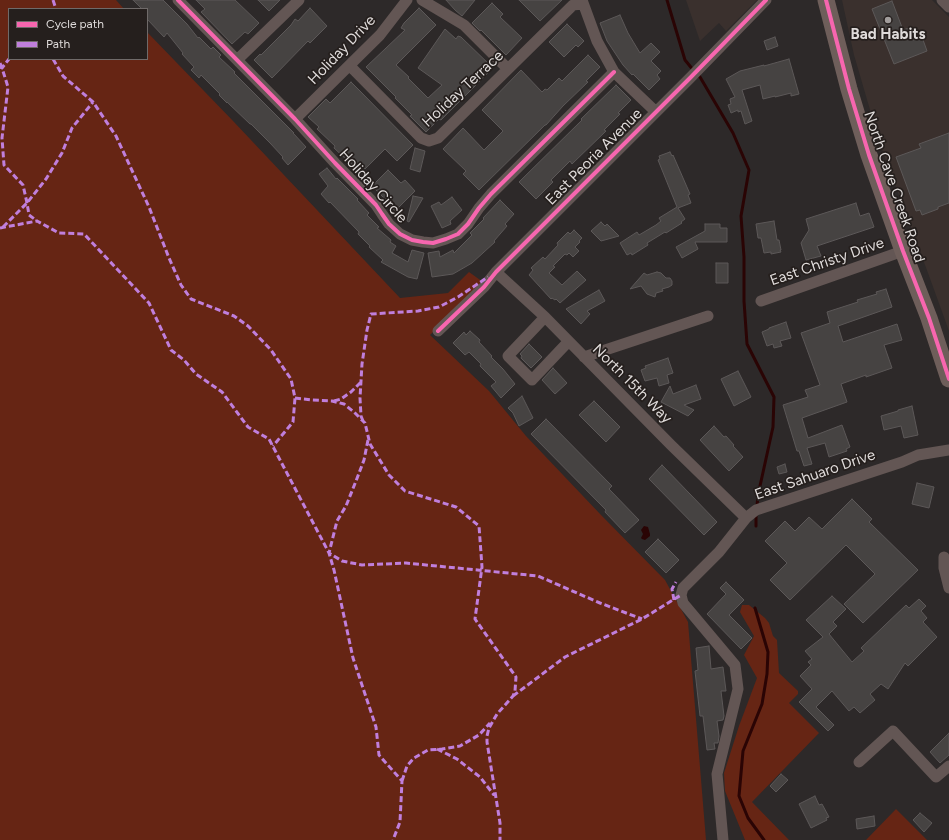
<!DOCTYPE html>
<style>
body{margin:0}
#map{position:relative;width:949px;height:840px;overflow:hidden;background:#2d2929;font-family:Figtree,sans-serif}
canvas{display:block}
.legend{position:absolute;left:8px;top:8px;width:140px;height:52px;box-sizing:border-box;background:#251f1d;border:1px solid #6f6a69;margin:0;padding:5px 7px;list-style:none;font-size:12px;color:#dfdbda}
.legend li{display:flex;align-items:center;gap:8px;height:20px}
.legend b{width:20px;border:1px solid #6f6a69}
</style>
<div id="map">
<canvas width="949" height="840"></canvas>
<ul class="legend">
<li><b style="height:5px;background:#f766af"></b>Cycle path</li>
<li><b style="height:5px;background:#c07fdc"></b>Path</li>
</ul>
</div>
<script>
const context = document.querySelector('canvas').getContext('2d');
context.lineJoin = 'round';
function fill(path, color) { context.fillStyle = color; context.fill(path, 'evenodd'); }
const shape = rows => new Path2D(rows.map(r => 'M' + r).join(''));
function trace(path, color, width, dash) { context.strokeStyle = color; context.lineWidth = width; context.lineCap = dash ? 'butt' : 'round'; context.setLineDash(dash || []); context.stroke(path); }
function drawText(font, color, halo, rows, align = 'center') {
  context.font = font + ' Figtree,sans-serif'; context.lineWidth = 3.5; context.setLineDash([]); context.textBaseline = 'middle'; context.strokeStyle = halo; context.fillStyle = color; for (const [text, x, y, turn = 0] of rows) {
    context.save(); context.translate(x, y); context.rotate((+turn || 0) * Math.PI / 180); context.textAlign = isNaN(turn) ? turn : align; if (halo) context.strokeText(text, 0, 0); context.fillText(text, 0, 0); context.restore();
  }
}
const built = shape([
 [686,0,757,0,726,31,719,23,700,41],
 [842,0,932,0,949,17,949,331,928,273,880,144,854,55]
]);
const green = shape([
 [0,0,116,0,124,9,9,9,9,59,147,59,147,32,234,122,400,298,448,293,469,272,483,282,430,335,489,391,526,436,601,515,665,580,688,622,706,840,0,840],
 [742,605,749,605,765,618,769,623,773,636,777,640,779,673,798,691,798,694,789,703,819,733,752,802,789,840,745,840,725,791,724,773,739,726,757,678,744,655,754,636,740,612],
 [896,809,927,840,866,840]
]);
const water = shape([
 [644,526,648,527,650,534,650,536,645,540,642,539,641,538,643,534,641,530]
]);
const stream = shape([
 [667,0,685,60,694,71],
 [698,75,700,77,733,133,749,170,741,216,744,257,744,301,747,344,774,397,773,427,758,495,757,506],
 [756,526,756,514],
 [755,608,768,652,767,674,762,704,743,751,739,796,748,818,764,840]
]);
const building = shape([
 [133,0,163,0,187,24,198,38,199,37,211,49,213,47,221,55,219,57,235,72,234,73,294,133,293,133,306,147,288,165,282,158,283,157,270,143,251,124,250,124,227,102,227,103,219,95,220,94,201,75,199,78,191,70,194,67,182,54,183,53,167,33,164,37,147,19,147,9,142,9,133,0],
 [196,0,235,0,259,23,248,34,245,32,232,44,201,12,205,9,196,0],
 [258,0,280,0,269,11,258,0],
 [446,0,475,0,462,16,455,10,446,0],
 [519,0,562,0,540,21,519,0],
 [892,1,903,30,909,28,913,40,922,37,927,51,894,64,872,9,892,1],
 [492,3,503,14,500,17,522,38,506,55,481,30,480,31,472,23,492,3],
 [310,8,327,26,310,43,308,41,272,78,254,60,260,54,261,55,291,25,295,19,298,21,310,8],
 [419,8,436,25,396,65,409,77,408,78,428,98,442,85,418,68,445,29,456,39,458,36,461,37,493,68,441,120,439,119,426,132,410,116,412,115,395,98,396,97,366,67,405,30,401,28,404,23,419,8],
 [620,15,628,33,640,53,651,43,660,52,651,61,661,71,657,75,660,79,649,90,633,74,632,75,623,65,607,41,600,23,620,15],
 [567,24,584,41,578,47,576,45,564,57,549,42,567,24],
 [775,37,778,46,767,50,764,41,775,37],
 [588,55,600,67,586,81,588,82,563,106,546,125,545,125,479,190,463,174,466,171,443,149,463,128,484,150,503,131,482,110,521,70,542,92,545,89,547,90,559,78,562,81,588,55],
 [789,59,799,94,791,96,791,93,775,97,775,96,763,99,760,85,742,90,752,121,745,124,741,111,738,112,738,110,731,113,728,105,731,104,730,99,735,97,726,79,740,71,764,65,764,66,789,59],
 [351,82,360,91,413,145,397,161,385,149,365,169,362,165,357,169,349,162,334,148,335,146,317,129,319,127,308,117,326,99,330,103,351,82],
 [616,85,631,100,618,113,620,114,604,130,606,131,572,164,570,161,551,180,553,182,536,199,519,182,582,120,581,119,616,85],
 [949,133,949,203,938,207,938,209,922,215,920,210,916,211,896,157,921,148,919,144,949,133],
 [415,148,425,151,420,172,410,169,415,148],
 [670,152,672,156,673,155,690,194,688,195,691,203,678,208,685,219,681,222,682,223,666,233,665,232,647,243,648,245,632,255,631,253,627,255,620,243,637,232,639,235,656,225,661,221,659,218,677,207,658,160,660,159,659,156,670,152],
 [327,168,336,179,337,178,358,199,357,200,369,213,367,215,379,227,377,228,391,240,390,242,396,246,392,253,408,262,412,250,424,253,417,279,408,277,381,262,383,260,369,247,370,246,358,234,359,232,330,202,329,203,321,194,328,186,319,174,327,168],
 [388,170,401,183,405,180,415,191,395,211,384,200,385,199,372,186,388,170],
 [413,196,423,198,409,222,407,221,413,196],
 [452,197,462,210,450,221,451,224,442,228,431,206,439,202,441,205,452,197],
 [500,200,514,214,505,224,507,226,494,241,495,242,472,263,453,274,432,277,428,253,439,251,440,257,453,250,454,253,472,235,470,233,484,219,483,218,500,200],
 [856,203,860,216,869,213,874,227,817,246,821,256,806,260,801,243,809,230,806,219,856,203],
 [774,221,777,240,779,240,781,250,780,250,781,252,771,254,771,252,764,253,761,238,758,238,756,224,774,221],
 [601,222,605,226,607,224,619,236,601,241,591,231,601,222],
 [705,224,720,224,720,228,727,228,727,242,695,242,698,249,682,258,676,247,705,231,705,224],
 [574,230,582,238,579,241,580,242,575,247,579,251,573,257,569,253,567,255,565,254,553,266,555,267,549,273,562,285,577,271,586,280,560,303,556,299,555,300,552,298,551,299,529,275,533,270,531,268,543,257,545,259,558,245,557,243,568,232,570,234,574,230],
 [716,263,728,263,728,283,716,283,716,263],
 [657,272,661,273,666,278,670,278,672,281,672,285,669,287,662,289,663,291,656,293,655,297,647,294,641,286,630,289,644,273,647,275,657,272],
 [886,289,892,307,838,326,843,342,897,324,902,340,884,345,892,368,866,377,866,375,841,384,847,402,802,418,808,438,842,425,850,447,846,449,847,451,829,457,825,443,807,448,812,464,804,466,799,451,797,451,783,405,808,397,805,390,820,385,801,333,830,323,827,312,858,302,857,300,877,294,876,292,886,289],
 [599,290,605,301,587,311,590,314,581,324,566,309,599,290],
 [786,322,791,338,780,341,782,346,774,348,773,344,767,346,762,332,769,329,769,328,786,322],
 [470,331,480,340,479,342,492,356,491,357,503,369,515,384,501,398,491,386,496,382,480,366,481,364,469,352,465,355,453,343,464,332,466,335,470,331],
 [529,344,542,357,531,368,521,358,522,356,520,354,529,344],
 [668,358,673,373,667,375,669,383,659,386,657,378,645,381,641,370,646,368,645,366,668,358],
 [553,368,567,383,555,394,542,380,553,368],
 [738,371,751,397,734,406,721,379,738,371],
 [696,385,701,399,684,405,694,410,688,416,661,402,670,386,673,394,696,385],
 [522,396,533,418,519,426,513,413,508,408,522,396],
 [594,401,620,427,606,442,579,415,594,401],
 [912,406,918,435,904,438,901,426,884,430,881,416,898,411,898,410,912,406],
 [546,419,612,486,609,489,639,520,625,533,605,512,606,510,531,434,546,419],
 [714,426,724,437,726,436,734,445,733,446,743,457,729,471,700,440,714,426],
 [785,464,787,472,779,474,777,467,785,464],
 [662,465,717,522,704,535,649,479,662,465],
 [917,483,934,487,929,508,912,504,917,483],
 [852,499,872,519,869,522,918,570,863,623,844,604,875,574,846,545,790,600,770,580,787,563,765,541,785,521,795,531,809,517,822,529,852,499],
 [658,539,679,560,666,573,645,552,658,539],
 [726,582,744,600,729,615,752,638,741,649,707,614,726,594,720,588,726,582],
 [832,596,846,609,833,622,837,626,829,634,852,662,864,651,861,648,906,605,909,608,919,599,926,606,921,611,927,618,923,622,937,637,908,666,905,663,888,689,881,684,870,694,875,700,860,713,854,707,849,711,832,691,816,707,834,725,828,731,799,702,812,689,800,676,811,665,808,662,812,659,805,651,823,637,806,620,832,596],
 [709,646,711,669,723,667,726,691,721,691,724,716,723,720,717,721,719,736,718,743,714,743,715,749,707,750,703,716,700,716,695,671,698,670,696,648,709,646],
 [949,733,949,755,940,763,930,752,949,733],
 [781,774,788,780,776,792,770,786,781,774],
 [815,796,819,805,822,804,829,817,826,818,827,820,811,828,799,804,815,796],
 [920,813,932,823,924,832,913,820,920,813],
 [874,816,875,826,857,829,856,819,874,816]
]);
const street = shape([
 [178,0,295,119,335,163,376,205,382,214,389,224,400,234,412,240,423,242,433,243,446,239,458,234,468,224,479,208,491,194,614,72],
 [422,0,464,25,508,69],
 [582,0,597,41,614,72,656,112],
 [942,0,949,7],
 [237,60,299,0],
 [350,66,421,138,429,141,438,138,573,5,582,4],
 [295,119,380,35,407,0],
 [496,272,545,317,671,445,746,518],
 [761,301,903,251],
 [545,317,508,356,532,380,568,342],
 [438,331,484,287,496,272,690,78,766,0],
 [584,357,708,316],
 [944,557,944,568,949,588],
 [859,762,893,731,936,777,949,766],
 [723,840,717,774,738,689,735,665,683,603,681,595,683,588,719,552,746,518,756,510,902,462,918,455,949,450]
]);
const primary = shape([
 [826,0,849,89,869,155,903,251,929,318,949,379]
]);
const quiet = shape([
 [53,0,55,6,54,9],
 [53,59,63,76,93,102,116,136,149,207,169,258,181,285,191,299,234,316,248,326,271,350,291,379,295,398,293,422,273,446],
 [0,63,2,68,8,87,2,138,4,165,23,185,27,203,29,215,37,221],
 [0,67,2,68,9,59],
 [3,227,27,203,46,179,62,153,72,128,93,102],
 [0,228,37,221,59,233,84,234,149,303,171,350,184,360,196,374,222,392,248,427,269,439,329,553,334,570,353,658,376,727,379,755,402,781,400,822,393,840],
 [295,398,312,400,332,401,344,404,354,412,365,423,370,444,389,475,405,491,456,507,479,526,482,567,475,619,516,677,515,691,513,696,497,714,489,728,487,736,487,742,500,823,500,840],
 [334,401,341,399,351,392,361,382],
 [363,421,361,416,360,398,362,364,367,330,371,314,418,311,439,307,458,297,488,277],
 [368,440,364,460,356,481,346,506,337,521,329,553,342,561,362,565,406,563,538,576,600,603,642,619],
 [674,600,672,589,676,582],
 [513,696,565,657,642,619,681,595],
 [437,749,457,759,480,777,494,795],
 [402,781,407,766,414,758,428,750,442,749,460,746,479,735,490,723]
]);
const cycleway = shape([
 [178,0,295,119,335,163,376,205,382,214,389,224,400,234,412,240,423,242,433,243,446,239,458,234,468,224,479,208,491,194,614,72],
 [826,0,849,89,869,155,903,251,929,318,949,379],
 [438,331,484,287,496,272,690,78,766,0]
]);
const markers = [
 [888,20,4,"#a19d9c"]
];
const poiNames = [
 ["Bad Habits",888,35]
];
const streetNames = [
 ["Holiday Drive",342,50,-46],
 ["Holiday Terrace",463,89,-43],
 ["East Peoria Avenue",594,157,-45],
 ["Holiday Circle",373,186,48],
 ["North Cave Creek Road",894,187,71],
 ["East Christy Drive",827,262,-19],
 ["North 15th Way",632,384,45],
 ["East Sahuaro Drive",815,475,-19]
];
fill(built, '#3a302d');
fill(green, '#662514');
fill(water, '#2a0404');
trace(stream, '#2a0404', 3);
fill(building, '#464342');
trace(building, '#5c5858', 1);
trace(street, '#635654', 11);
trace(primary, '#6e5e5a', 17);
trace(quiet, '#c07fdc', 3, [6, 3]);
trace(cycleway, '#f766af', 4);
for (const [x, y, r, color] of markers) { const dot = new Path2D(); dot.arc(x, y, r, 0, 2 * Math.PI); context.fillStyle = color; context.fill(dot); trace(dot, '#251f1d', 1.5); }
drawText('bold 15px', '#dfdbda', '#251f1d', poiNames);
drawText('15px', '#dfdbda', '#251f1d', streetNames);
</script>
